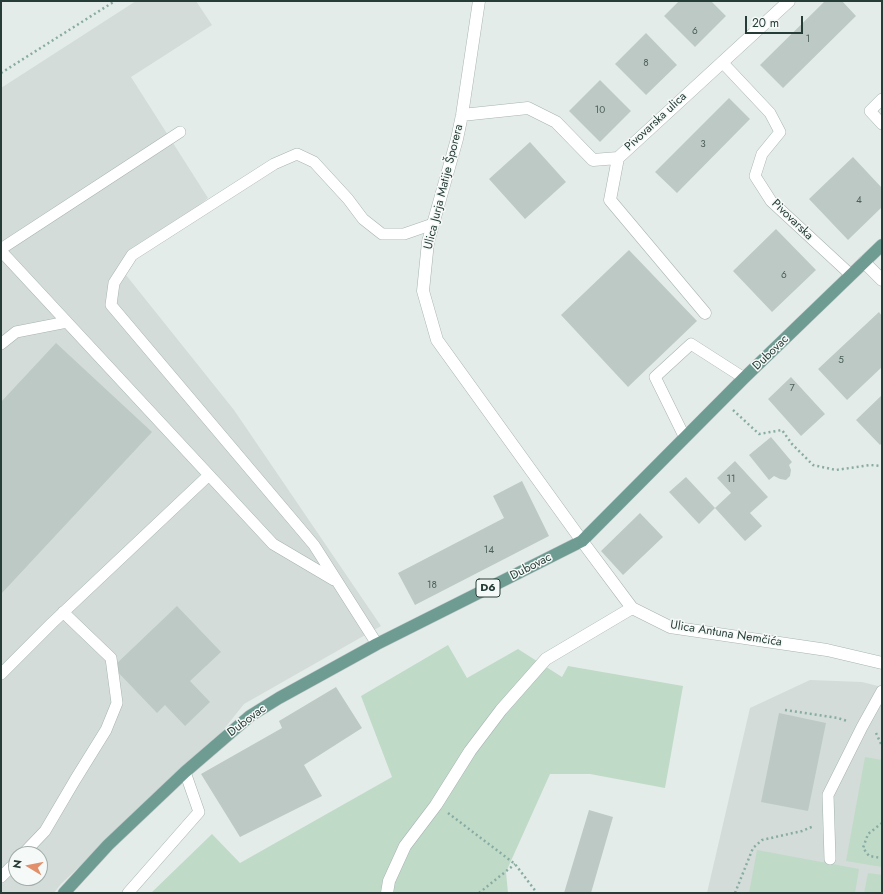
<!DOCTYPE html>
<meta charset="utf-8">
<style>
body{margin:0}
#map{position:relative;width:883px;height:894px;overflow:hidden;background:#e4ece9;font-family:Jost,sans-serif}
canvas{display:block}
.frame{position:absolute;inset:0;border:2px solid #263c37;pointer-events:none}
.north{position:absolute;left:8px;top:846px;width:40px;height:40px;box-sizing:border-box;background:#f5f9f7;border:1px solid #a2adaa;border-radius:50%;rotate:280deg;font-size:11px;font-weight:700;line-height:16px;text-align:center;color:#263c37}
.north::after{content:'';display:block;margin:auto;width:14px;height:18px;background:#e28f6c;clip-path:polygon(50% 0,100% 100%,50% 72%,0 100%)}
.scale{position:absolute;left:745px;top:16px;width:58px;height:18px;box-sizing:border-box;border:2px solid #263c37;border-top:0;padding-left:5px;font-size:12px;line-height:14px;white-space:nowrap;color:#263c37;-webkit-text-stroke:3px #f5f9f7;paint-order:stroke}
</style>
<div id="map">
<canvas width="883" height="894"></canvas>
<div class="frame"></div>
<div class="north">N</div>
<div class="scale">20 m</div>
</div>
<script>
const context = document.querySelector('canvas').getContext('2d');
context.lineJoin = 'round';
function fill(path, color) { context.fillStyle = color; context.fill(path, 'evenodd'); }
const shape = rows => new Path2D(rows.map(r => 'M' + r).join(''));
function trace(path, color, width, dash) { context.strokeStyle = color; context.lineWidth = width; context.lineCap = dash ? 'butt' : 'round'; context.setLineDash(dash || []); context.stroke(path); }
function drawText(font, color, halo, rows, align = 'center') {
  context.font = font + ' Jost,sans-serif'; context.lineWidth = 3; context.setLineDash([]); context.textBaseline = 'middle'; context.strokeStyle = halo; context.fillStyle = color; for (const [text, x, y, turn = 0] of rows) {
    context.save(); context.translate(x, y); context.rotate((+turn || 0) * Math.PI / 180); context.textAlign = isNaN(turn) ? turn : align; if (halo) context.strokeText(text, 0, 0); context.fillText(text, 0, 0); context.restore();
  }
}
const built = shape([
 [136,1,196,1,212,25,131,77,208,198,122,270,234,410,381,626,244,704,220,734,61,884,54,893,1,893,1,88],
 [16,854,40,854,40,878,16,878],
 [810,680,862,682,882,687,882,893,707,893,750,708]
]);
const green = shape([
 [448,645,467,678,518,649,562,677,568,666,683,686,665,788,590,774,550,774,506,872,508,893,151,893,212,834,240,863,392,777,361,696],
 [865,757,882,760,882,867,846,861],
 [757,850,859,869,855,893,749,893],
 [868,873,882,875,882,893,864,893]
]);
const building = shape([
 [679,1,711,1,726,16,695,47,664,16],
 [825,1,842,1,856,16,783,88,760,65],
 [646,33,677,65,646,95,615,64],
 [600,80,631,111,600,142,569,111],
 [729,98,750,119,677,193,655,172],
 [530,142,566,182,525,219,489,179],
 [853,157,882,188,882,207,848,240,809,199],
 [776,229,816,270,772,312,733,271],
 [629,250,697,321,628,387,561,315],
 [879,312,882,316,882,367,847,400,818,369],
 [56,343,152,432,1,594,1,402],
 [791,377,825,414,801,436,768,399],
 [882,395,882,443,880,445,856,420],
 [771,437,792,462,789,465,791,470,790,476,786,480,780,479,774,476,769,480,749,455],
 [735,461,768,497,750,513,762,526,745,541,715,508,731,493,717,478],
 [686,477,715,508,699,524,669,492],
 [522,481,549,536,415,605,398,573,504,518,493,496],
 [640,513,663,537,623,575,601,551],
 [177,606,221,652,190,681,210,702,185,726,165,705,157,713,113,667],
 [336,687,362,728,304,765,322,796,240,837,201,774,282,728,279,721],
 [779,713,826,723,808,811,761,802],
 [589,810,613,817,591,893,564,893]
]);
const path = shape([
 [1,73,115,1],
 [733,410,759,434,782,430,792,444,813,465,836,470,870,465,882,466],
 [785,710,838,718,847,721],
 [876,733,882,746],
 [448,813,515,864,537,893],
 [882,823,868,834,863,848,869,856,882,858],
 [479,893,515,864],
 [735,893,753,848,762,840,802,831,814,826]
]);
const lane = shape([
 [722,62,770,113,780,132,762,154,755,176,771,201,851,275],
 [882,99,870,111,882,124],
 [1,249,180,132],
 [1,251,273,544,334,580],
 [1,344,16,332,67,322],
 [685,438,655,377,691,344,744,378],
 [377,644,314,545,111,305,114,283,132,255,274,164,297,154,314,162,348,199,363,219,382,234,404,234,433,224],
 [1,674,52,623,209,475],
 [23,854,45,831,75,780,106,730,117,703,111,658,63,612],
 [830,859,828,795,862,727,882,691],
 [1,877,16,862],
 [128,893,199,812,185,772]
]);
const street = shape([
 [479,1,462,115,457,139,428,242,423,291,437,340,582,541,632,608,670,627,827,650,882,663],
 [462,115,528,108,556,122,593,160,618,158,789,1],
 [618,158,610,200,705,313],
 [864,262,882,280],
 [387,893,389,881,405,846,436,805,470,751,501,710,546,659,632,608]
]);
const primary = shape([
 [64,893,108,845,185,772,250,716,279,698,377,644,582,541,744,378,882,245]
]);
const numberNames = [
 ["6",695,32],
 ["1",808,40],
 ["8",646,64],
 ["10",600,111],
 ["3",703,145],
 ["4",859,201],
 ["6",784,276],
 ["5",841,361],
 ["7",792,389],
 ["11",731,480],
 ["14",489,551],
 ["18",432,586]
];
const shields = [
 [488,588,24]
];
const shieldNames = [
 ["D6",488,588]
];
const streetNames = [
 ["Pivovarska ulica",656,122,-43],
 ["Ulica Jurja Matije Šporera",444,187,-76],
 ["Pivovarska",792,220,44],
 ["Dubovac",771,353,-44],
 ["Dubovac",531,567,-27],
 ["Ulica Antuna Nemčića",726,634,9],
 ["Dubovac",247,721,-37]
];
fill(built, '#d3dcd8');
fill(green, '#c0dac8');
fill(building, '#bdc9c5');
trace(lane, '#a7b4b0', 12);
trace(street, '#a7b4b0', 13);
trace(primary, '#c2c8c7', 13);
trace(path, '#88aca2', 2.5, [2, 3]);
trace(lane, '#fff', 11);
trace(street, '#fff', 12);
trace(primary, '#6e9c93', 12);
drawText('10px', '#4c5f5a', null, numberNames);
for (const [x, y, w] of shields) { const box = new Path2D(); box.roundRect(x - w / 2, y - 9, w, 18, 3); context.fillStyle = '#f5f9f7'; context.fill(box); trace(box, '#263c37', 1); }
drawText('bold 11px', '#263c37', null, shieldNames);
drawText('12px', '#263c37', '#f5f9f7', streetNames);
</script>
